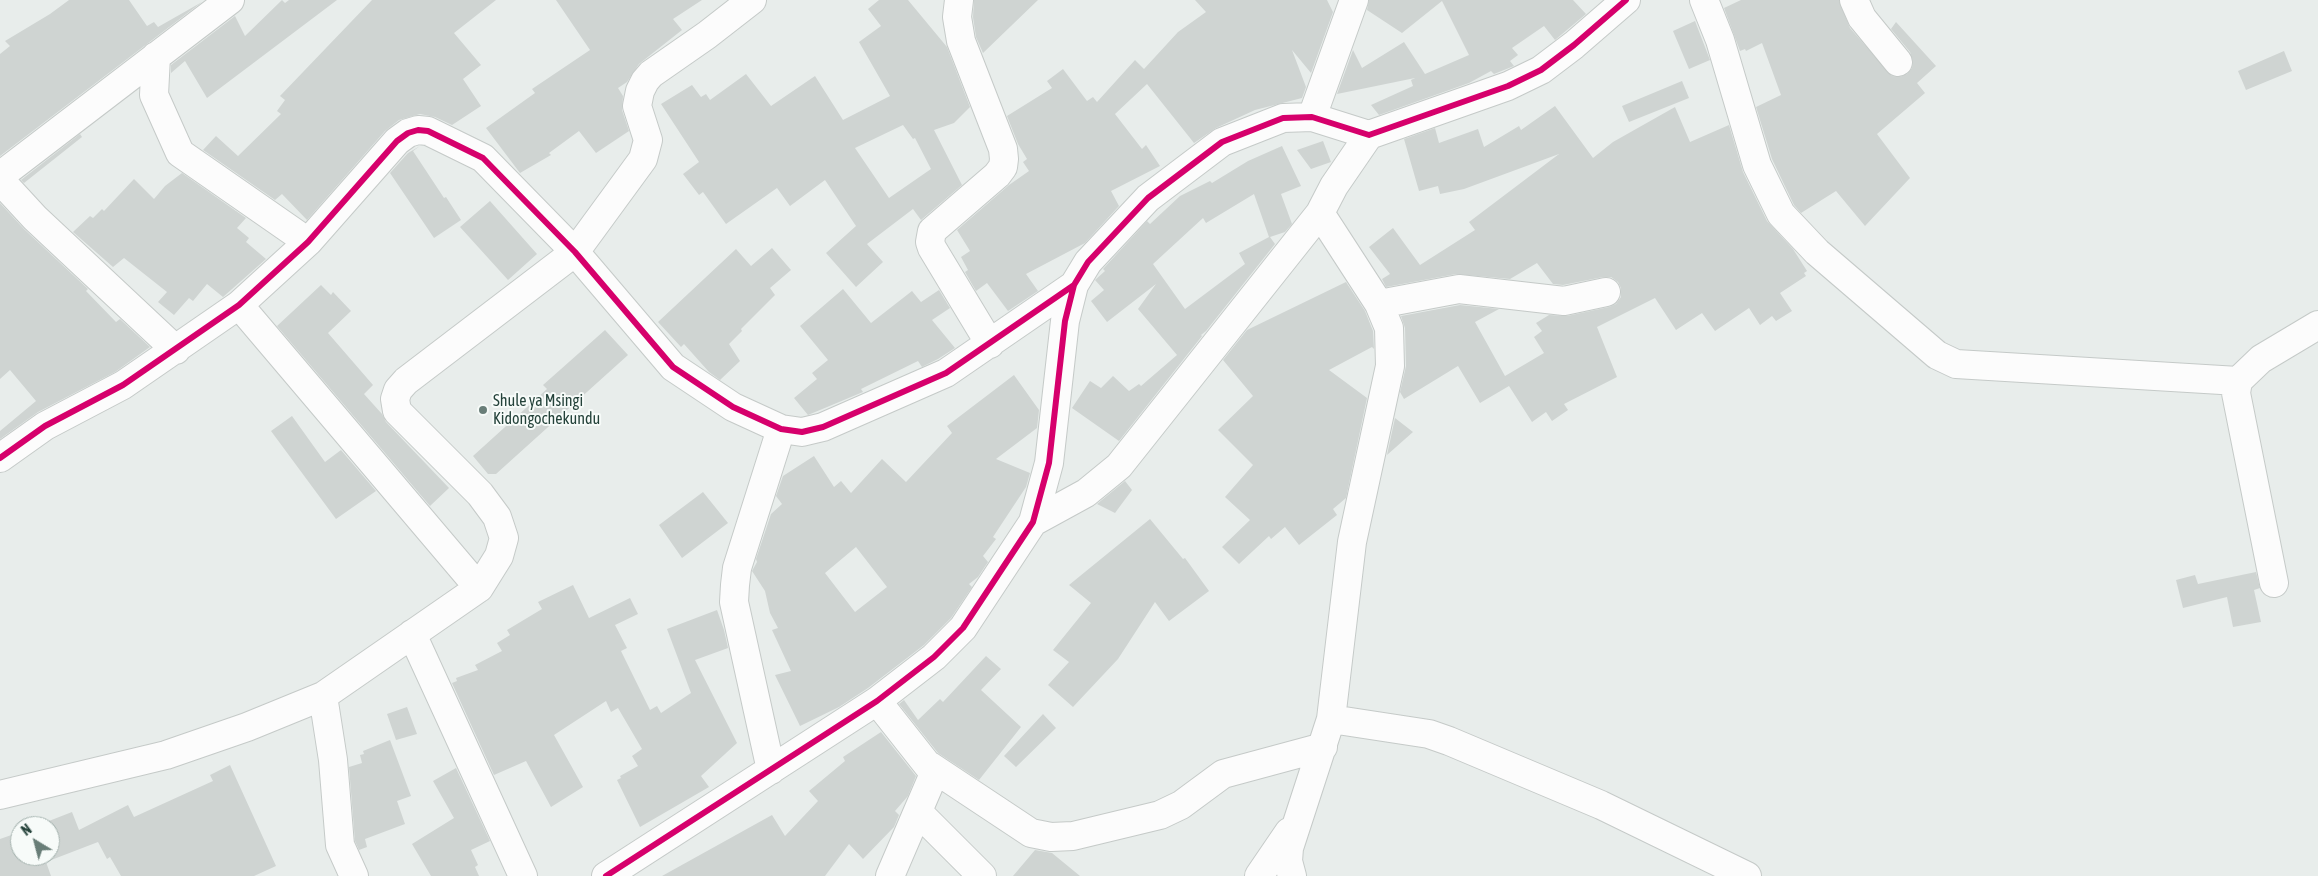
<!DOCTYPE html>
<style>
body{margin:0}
#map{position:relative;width:2318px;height:876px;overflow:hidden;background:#e8edeb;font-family:"Asap Condensed",sans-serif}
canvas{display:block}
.north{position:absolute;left:10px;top:816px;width:50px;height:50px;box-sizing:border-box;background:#f7fbf9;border:1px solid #a3b1ad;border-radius:50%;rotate:323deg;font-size:14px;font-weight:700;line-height:20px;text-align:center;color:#24423a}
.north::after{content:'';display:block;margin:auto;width:18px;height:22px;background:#697e78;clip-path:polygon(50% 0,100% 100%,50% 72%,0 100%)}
</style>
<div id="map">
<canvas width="2318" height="876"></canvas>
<div class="north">N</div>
</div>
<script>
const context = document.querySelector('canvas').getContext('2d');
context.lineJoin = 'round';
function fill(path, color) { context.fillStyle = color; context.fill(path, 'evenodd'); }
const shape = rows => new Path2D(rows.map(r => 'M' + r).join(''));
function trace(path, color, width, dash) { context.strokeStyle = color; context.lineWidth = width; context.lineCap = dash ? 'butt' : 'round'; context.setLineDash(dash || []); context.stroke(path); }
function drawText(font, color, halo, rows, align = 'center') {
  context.font = font + ' "Asap Condensed",sans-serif'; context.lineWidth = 4; context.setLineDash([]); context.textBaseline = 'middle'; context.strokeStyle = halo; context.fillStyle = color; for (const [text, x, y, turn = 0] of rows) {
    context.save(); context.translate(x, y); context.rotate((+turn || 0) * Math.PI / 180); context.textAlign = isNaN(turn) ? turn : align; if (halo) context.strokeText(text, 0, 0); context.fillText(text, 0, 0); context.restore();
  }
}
const building = shape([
 [69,0,129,0,147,26,154,22,158,27,202,2,0,156,0,54,10,46,5,41,50,14],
 [282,0,285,3,289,0,337,0,207,98,185,61,171,73,171,65,235,16,245,36],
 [372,0,496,0,454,33,481,65,463,79,481,106,452,125,435,117,420,114,399,120,385,131,307,220,282,194,275,200,203,150,216,136,238,156,281,114,277,111,285,100,280,96],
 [556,0,702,0,673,19,682,30,639,64,627,82,618,88,623,96,622,110,629,131,596,153,579,131,549,153,551,155,520,173,486,128,535,93,532,89,590,50],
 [879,0,908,0,947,47,970,107,954,123,934,130,962,185,921,220,913,209,867,244,883,262,856,287,826,253,856,226,825,180,790,206,777,188,726,224,703,192,699,195,683,174,699,162,661,104,692,85,701,97,706,94,710,100,746,74,771,106,815,76,843,120,890,96,859,42,881,26,868,9],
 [903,125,913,139,915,138,931,169,889,198,855,148],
 [974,0,1038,0,983,53,976,37,973,17],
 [1195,0,1327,0,1333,12,1311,73,1292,50,1306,87,1302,98,1255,110,1216,128,1194,143,1147,84,1115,114,1142,149,1146,145,1160,166,1111,191,1119,206,1085,243,1026,274,1038,291,1008,311,987,283,976,291,965,272,968,270,961,257,970,251,957,230,1009,185,1029,171,1023,162,1027,159,1018,144,1007,116,1052,88,1047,81,1063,69,1087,101,1093,97,1097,102,1135,60,1144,69,1178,32,1206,12],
 [1369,0,1573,0,1586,14,1555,40,1544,26,1512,48,1518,55,1510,61,1514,66,1494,74,1491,71,1469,83,1379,115,1371,105,1413,86,1411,80,1415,78,1337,94,1353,50,1362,68,1404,42,1425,74,1469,55,1442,1,1402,33,1367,10],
 [1741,0,1839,0,1850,28,1892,76,1900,77,1907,74,1912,68,1913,60,1910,52,1891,29,1896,22,1936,66,1917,83,1925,93,1877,134,1910,178,1865,226,1836,191,1801,213,1794,205,1772,159,1756,107,1781,95,1762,43,1746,51,1745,49,1740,51,1724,8],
 [1695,21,1710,60,1689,69,1673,31],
 [2284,51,2292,71,2246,90,2238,71],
 [1682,81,1689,98,1629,122,1622,106],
 [1555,106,1593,158,1613,142,1675,107,1690,142,1729,125,1743,172,1767,221,1793,249,1807,271,1804,273,1806,276,1780,293,1792,311,1776,321,1772,316,1760,325,1749,308,1715,331,1702,313,1676,330,1655,298,1597,327,1617,377,1564,404,1568,410,1552,421,1546,412,1532,422,1509,386,1480,403,1458,366,1404,399,1400,392,1406,366,1405,328,1401,316,1460,305,1499,309,1475,322,1505,376,1544,353,1534,337,1542,331,1536,323,1549,315,1567,316,1609,307,1616,304,1621,297,1621,288,1618,282,1611,277,1603,277,1563,285,1553,284,1537,263,1510,279,1456,274,1386,287,1382,279,1390,274,1369,247,1393,228,1420,265,1475,230,1469,222,1559,154,1464,189,1440,194,1438,186,1419,191,1404,139,1435,128,1439,143,1478,129,1484,147,1519,126,1521,130],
 [80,134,82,137,24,183,21,180],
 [1323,141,1331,162,1311,169,1297,150],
 [420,146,413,151,444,198,446,197,461,220,434,238,390,173,408,153],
 [1282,146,1301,186,1281,194,1292,224,1285,232,1270,237,1275,244,1206,331,1201,335,1202,336,1119,441,1072,408,1090,381,1101,388,1113,376,1129,391,1139,384,1141,386,1177,355,1138,309,1156,284,1107,322,1091,301,1104,290,1095,280,1105,271,1103,269,1147,221,1150,224,1180,196,1210,181,1212,183,1248,161],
 [1254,194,1269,237,1239,253,1245,264,1185,309,1153,264,1203,218,1206,223],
 [182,173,246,218,237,228,249,238,246,242,266,259,223,297,207,284,193,301,189,298,174,315,158,302,167,292,124,258,113,267,73,232,90,216,93,218,102,209,104,211,134,179,154,199,165,186],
 [490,201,537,254,508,280,460,227],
 [0,203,24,229,88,289,86,291,116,322,120,319,150,347,115,372,38,412,0,439,0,431,36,401,10,370,0,379],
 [772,248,791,270,770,288,775,295,741,329,742,331,729,344,740,361,720,380,709,372,684,344,681,347,658,322,736,249,751,266],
 [1346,282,1365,311,1373,331,1374,349,1372,347,1329,370,1367,398,1346,498,1333,509,1337,515,1299,545,1285,527,1271,539,1269,536,1239,564,1222,547,1250,520,1225,497,1253,465,1218,430,1253,396,1223,360,1247,330],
 [321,285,331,295,333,292,351,311,328,333,373,385,364,394,382,414,386,422,449,488,430,506,277,326],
 [843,289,871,323,912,291,921,302,939,290,950,308,932,320,955,348,938,359,922,367,918,361,861,389,863,392,808,415,794,398,817,379,812,373,828,360,800,326],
 [605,330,628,355,496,474,488,474,473,456,547,389,543,385],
 [1014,375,1039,410,1037,428,996,459,1030,473,1026,487,993,537,996,539,983,556,988,562,978,577,969,584,972,587,951,618,924,645,868,688,839,707,800,726,775,675,791,671,772,630,778,628,770,613,765,591,752,571,757,562,756,559,771,514,782,504,776,496,783,476,814,456,834,487,841,481,851,493,882,459,906,482,952,433,947,426],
 [856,547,887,587,855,612,825,573],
 [292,416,325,462,341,450,376,491,336,519,271,431],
 [1395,418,1413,432,1387,455],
 [1125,481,1132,490,1115,513,1097,504],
 [703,492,728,523,682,558,659,525],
 [1150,519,1183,559,1185,558,1209,591,1169,621,1155,602,1118,659,1073,707,1048,685,1069,662,1053,650,1091,603,1069,585],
 [2256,572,2260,588,2254,590,2261,622,2233,627,2227,597,2183,608,2176,580,2195,575,2198,584],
 [573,585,589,618,630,598,638,614,615,625,627,648,621,651,650,710,657,706,661,713,691,693,667,629,717,610,724,630,728,648,695,660,737,743,701,776,709,787,640,827,617,780,621,778,620,776,638,766,632,756,642,749,618,708,611,712,606,701,554,735,583,787,551,807,526,761,494,775,452,683,457,681,456,678,478,670,475,665,502,651,497,643,510,635,507,630,542,609,538,602],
 [986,656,1001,669,981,690,1021,727,979,780,938,753,899,704,904,700,918,720,940,699,943,702],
 [407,707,417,734,396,740,387,714],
 [1043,714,1056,728,1016,767,1004,756],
 [881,732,916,776,908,796,895,811,899,815,894,827,863,859,849,844,825,876,662,876,772,815,785,836,818,801,809,791,845,761,843,757],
 [390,740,411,796,397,801,405,824,365,839,367,847,359,850,355,841,349,767,362,763,360,755,364,754,363,751],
 [230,765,276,866,254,876,121,876,110,857,107,859,98,842,46,862,51,876,0,876,0,839,20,832,20,856,50,856,50,826,36,826,72,812,79,830,128,805,134,817,213,781,210,775],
 [456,768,490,841,471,850,478,865,475,867,479,876,431,876,412,844,454,818,433,781],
 [1035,850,1052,853,1080,876,1013,876]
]);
const street = shape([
 [959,0,957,17,961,41,1003,149,1004,159,1003,167,997,175,932,231,930,242,932,248,990,344],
 [1704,0,1720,40,1757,165,1781,214,1817,252,1937,355,1956,364,2238,381],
 [1854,0,1862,18,1898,62],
 [156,56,154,95,180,153,308,242],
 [1312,117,1354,0],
 [0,176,230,0],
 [0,180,35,218,176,350],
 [1379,304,1459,289,1564,301,1606,292],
 [239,305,479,588],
 [0,458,45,426,123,385,239,305,308,242,397,141,408,133,418,130,428,131,483,158,575,252,673,367,733,407,781,429,802,432,823,427,946,373,1074,285],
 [1033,522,1086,493,1119,466,1320,213,1334,186,1369,135],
 [2274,583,2236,393,2238,381,2261,359,2318,325],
 [412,634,523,876],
 [323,696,333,760,340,845,354,876],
 [877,701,933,772,933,776,890,876],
 [1331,719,1429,734,1449,741,1601,805,1747,876],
 [930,766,1031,833,1051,837,1073,836,1160,815,1181,805,1223,774,1323,747],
 [771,770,734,602,735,585,737,568,781,429],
 [0,795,166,755,247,727,323,696,479,588,499,556,504,538,497,517,480,494,397,411,395,399,398,390,406,381,575,252,643,159,648,140,637,106,640,91,645,81,651,74,707,35,752,0],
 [918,812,982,876],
 [606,876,877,701,934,657,963,628,1033,522,1049,463,1065,321,1074,285,1088,262,1148,198,1222,142,1283,118,1312,117,1369,135,1508,86,1541,70,1574,45,1626,0],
 [1259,876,1289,832],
 [1292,876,1288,861,1289,848,1331,719,1352,542,1390,366,1389,328,1379,304,1320,213]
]);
const cycleway = shape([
 [0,458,45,426,123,385,239,305,308,242,397,141,408,133,418,130,428,131,483,158,575,252,673,367,733,407,781,429,802,432,823,427,946,373,1074,285],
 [606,876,877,701,934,657,963,628,1033,522,1049,463,1065,321,1074,285,1088,262,1148,198,1222,142,1283,118,1312,117,1369,135,1508,86,1541,70,1574,45,1626,0]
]);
const markers = [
 [483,410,5,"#697e78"]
];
const poiNames = [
 ["Shule ya Msingi",493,401],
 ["Kidongochekundu",493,419]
];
fill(building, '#cfd4d2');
trace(street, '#c5cac8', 30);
trace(street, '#fcfcfc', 28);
trace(cycleway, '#d6006c', 6);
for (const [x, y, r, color] of markers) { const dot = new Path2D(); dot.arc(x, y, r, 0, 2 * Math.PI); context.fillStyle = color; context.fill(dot); trace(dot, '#f7fbf9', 2); }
drawText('16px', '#24423a', '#f7fbf9', poiNames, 'left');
</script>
